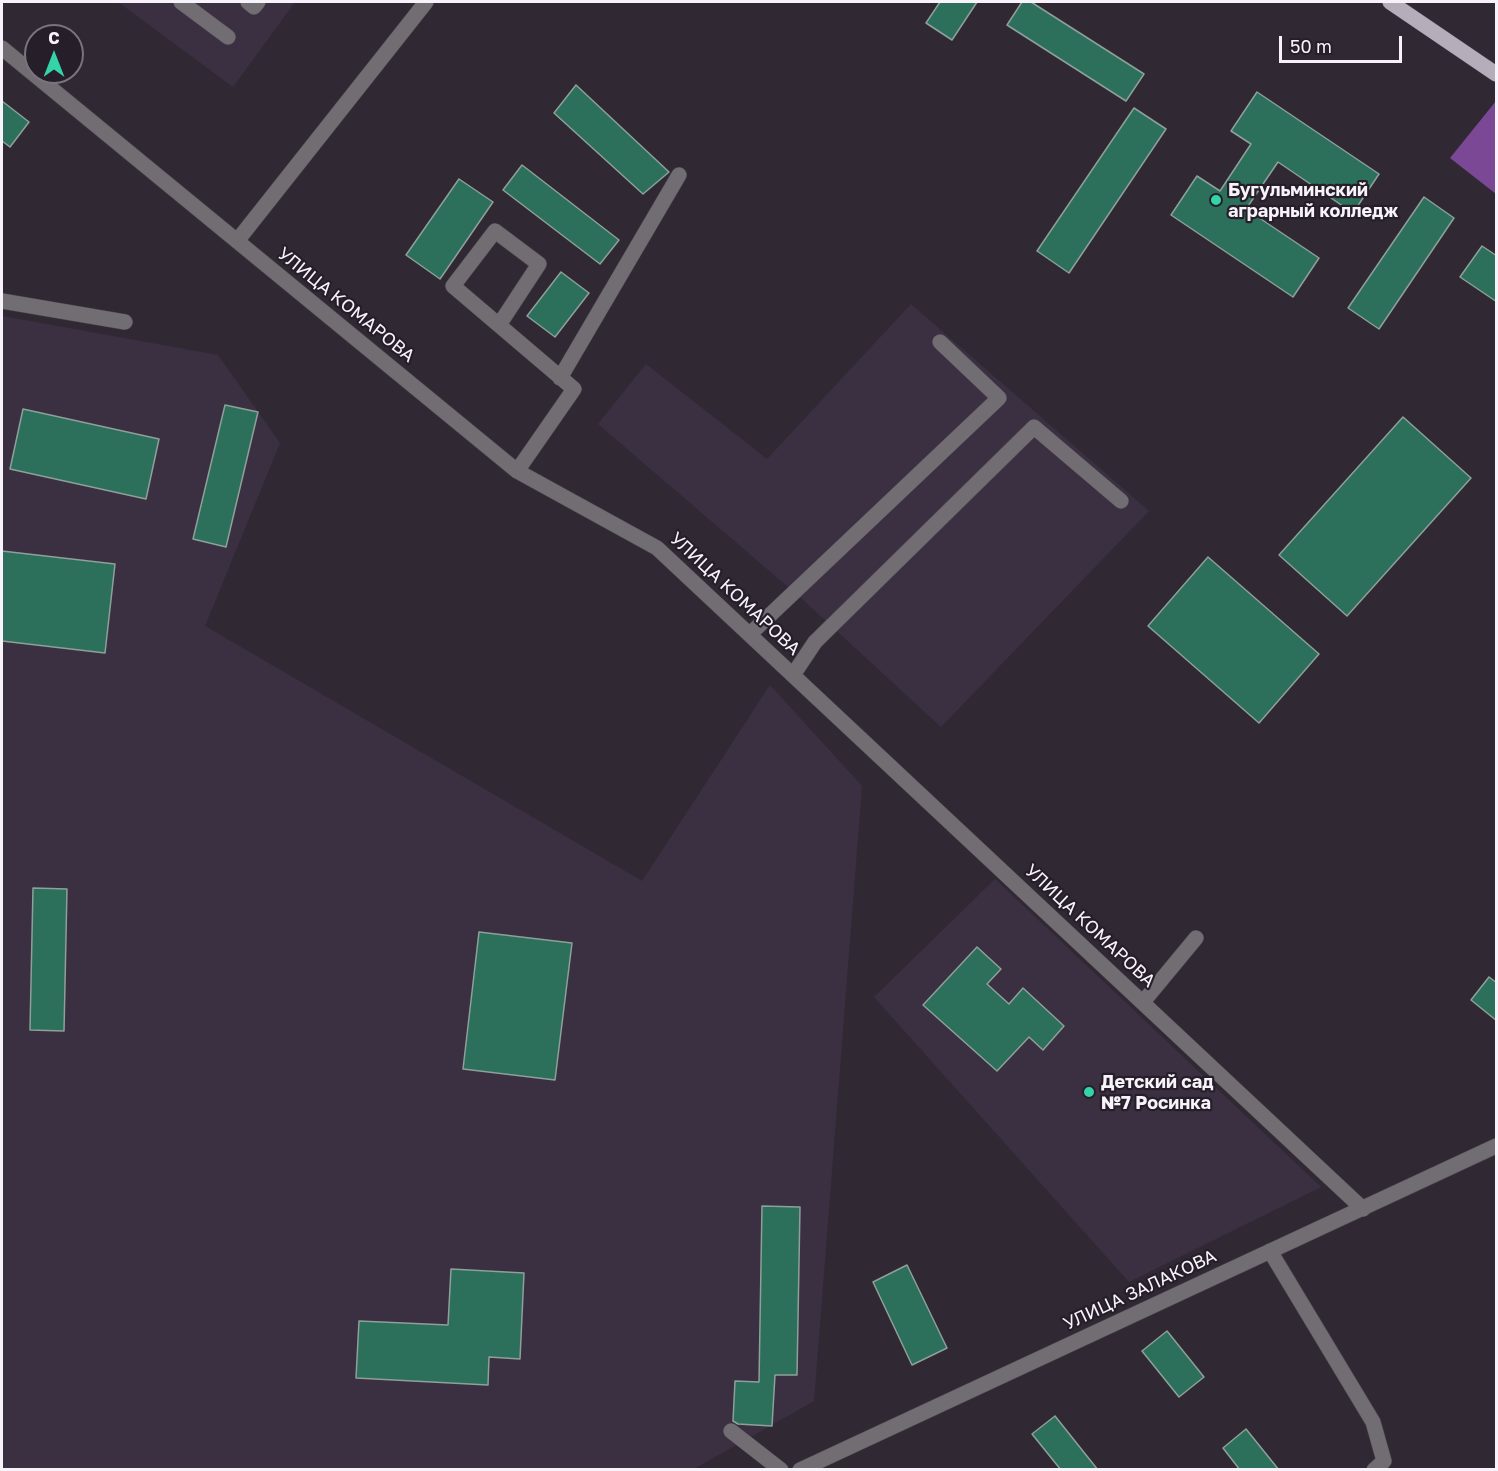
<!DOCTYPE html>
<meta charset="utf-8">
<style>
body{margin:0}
#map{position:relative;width:1498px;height:1471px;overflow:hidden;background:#302934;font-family:"Golos Text",sans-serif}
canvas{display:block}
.frame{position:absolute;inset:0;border:3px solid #f8f3fb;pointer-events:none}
.north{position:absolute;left:24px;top:24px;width:60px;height:60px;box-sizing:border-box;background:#261f2a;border:2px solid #7a747e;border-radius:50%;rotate:0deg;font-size:16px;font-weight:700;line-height:24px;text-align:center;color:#f8f3fb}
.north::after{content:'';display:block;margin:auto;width:21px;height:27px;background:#34d4a8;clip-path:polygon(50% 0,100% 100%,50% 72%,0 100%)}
.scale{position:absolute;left:1279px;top:36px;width:123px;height:27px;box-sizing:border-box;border:3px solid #f8f3fb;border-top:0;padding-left:8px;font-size:18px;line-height:21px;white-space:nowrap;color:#f8f3fb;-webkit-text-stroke:4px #261f2a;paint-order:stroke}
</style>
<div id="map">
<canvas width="1498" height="1471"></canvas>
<div class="frame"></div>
<div class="north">С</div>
<div class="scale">50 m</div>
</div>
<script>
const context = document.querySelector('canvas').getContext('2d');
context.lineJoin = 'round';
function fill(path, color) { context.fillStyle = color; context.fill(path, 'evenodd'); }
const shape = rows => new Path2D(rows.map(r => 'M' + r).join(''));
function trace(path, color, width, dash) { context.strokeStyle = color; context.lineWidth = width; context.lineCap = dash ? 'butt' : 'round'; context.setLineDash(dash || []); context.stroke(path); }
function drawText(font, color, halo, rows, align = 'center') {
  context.font = font + ' "Golos Text",sans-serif'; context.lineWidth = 4.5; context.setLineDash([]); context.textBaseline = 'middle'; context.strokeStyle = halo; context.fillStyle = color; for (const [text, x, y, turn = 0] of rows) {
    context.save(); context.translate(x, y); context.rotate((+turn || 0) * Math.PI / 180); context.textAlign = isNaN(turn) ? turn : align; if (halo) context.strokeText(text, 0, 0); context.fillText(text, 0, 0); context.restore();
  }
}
const built = shape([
 [118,2,295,2,233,87],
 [911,304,1149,511,941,727,801,598,598,424,646,364,767,459],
 [2,316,218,355,280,443,205,626,642,881,770,685,862,786,814,1401,694,1469,2,1469],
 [995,879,1321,1187,1129,1282,874,997]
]);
const forest = shape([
 [1496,101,1496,194,1450,158]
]);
const building = shape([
 [940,2,977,2,952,40,926,23,940,2],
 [1022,2,1031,2,1144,74,1126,101,1007,25,1022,2],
 [576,85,669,172,643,194,554,113,576,85],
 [1257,92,1379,174,1353,213,1278,162,1246,209,1319,258,1293,297,1171,215,1197,176,1220,191,1251,144,1231,131,1257,92],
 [2,101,29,122,10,147,2,141,2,101],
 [1134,108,1166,129,1069,273,1037,251,1134,108],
 [522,165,619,240,600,264,503,190,522,165],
 [459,179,493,202,440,279,406,255,459,179],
 [1424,197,1454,218,1379,329,1348,308,1424,197],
 [1482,246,1497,256,1497,302,1460,277,1482,246],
 [561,272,589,293,555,337,527,316,561,272],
 [225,405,258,412,226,547,193,539,225,405],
 [23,409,159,439,146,499,10,469,23,409],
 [1403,417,1471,478,1347,616,1279,555,1403,417],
 [2,551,115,564,105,653,2,641,2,551],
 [1208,557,1319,654,1259,723,1148,626,1208,557],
 [33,888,67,889,64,1031,30,1030,33,888],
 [479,932,572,943,555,1080,463,1069,479,932],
 [977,947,1001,969,987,984,1009,1004,1023,988,1064,1026,1043,1050,1029,1037,997,1071,923,1005,977,947],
 [1489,977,1497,983,1497,1021,1471,1000,1489,977],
 [762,1206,800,1207,797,1375,775,1375,772,1426,738,1424,733,1421,735,1381,759,1382,762,1206],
 [907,1265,947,1348,912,1365,873,1282,907,1265],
 [451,1269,524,1273,520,1359,489,1357,488,1385,356,1378,359,1321,448,1325,451,1269],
 [1167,1331,1204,1377,1179,1397,1142,1351,1167,1331],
 [1055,1416,1098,1470,1061,1470,1032,1434,1055,1416],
 [1246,1429,1279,1470,1240,1470,1223,1448,1246,1429]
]);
const minor = shape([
 [181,2,228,37],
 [248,2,254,7,258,2],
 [2,48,517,471,657,548,1363,1209],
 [237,241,426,2],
 [2,301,125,322],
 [499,325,539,264,495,231,453,286,574,389,517,471],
 [560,378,679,175],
 [750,634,999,398,940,342],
 [793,675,815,642,1034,427,1121,501],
 [1143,1002,1196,938],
 [1270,1251,1373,1422,1384,1461,1374,1470],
 [731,1431,781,1470],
 [800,1470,1496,1146]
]);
const major = shape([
 [1390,2,1496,74]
]);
const markers = [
 [1216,200,6,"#34d4a8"],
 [1089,1092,6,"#34d4a8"]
];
const poiNames = [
 ["Бугульминский",1228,190],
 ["аграрный колледж",1228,211],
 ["Детский сад",1101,1082],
 ["№7 Росинка",1101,1103]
];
const streetNames = [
 ["УЛИЦА КОМАРОВА",346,305,39],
 ["УЛИЦА КОМАРОВА",735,594,43],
 ["УЛИЦА КОМАРОВА",1090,926,43],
 ["УЛИЦА ЗАЛАКОВА",1140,1290,-25]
];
fill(built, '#3b3041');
fill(forest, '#7a4894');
fill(building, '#2c6f5a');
trace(building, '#8ea099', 1.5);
trace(minor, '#4c4550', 16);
trace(major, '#4c4550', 16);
trace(minor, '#716d73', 15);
trace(major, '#b5aeba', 15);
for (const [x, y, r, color] of markers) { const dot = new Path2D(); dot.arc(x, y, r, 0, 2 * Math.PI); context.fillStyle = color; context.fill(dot); trace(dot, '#261f2a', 2); }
drawText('bold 18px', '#f8f3fb', '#261f2a', poiNames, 'left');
drawText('18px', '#f8f3fb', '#261f2a', streetNames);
</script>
